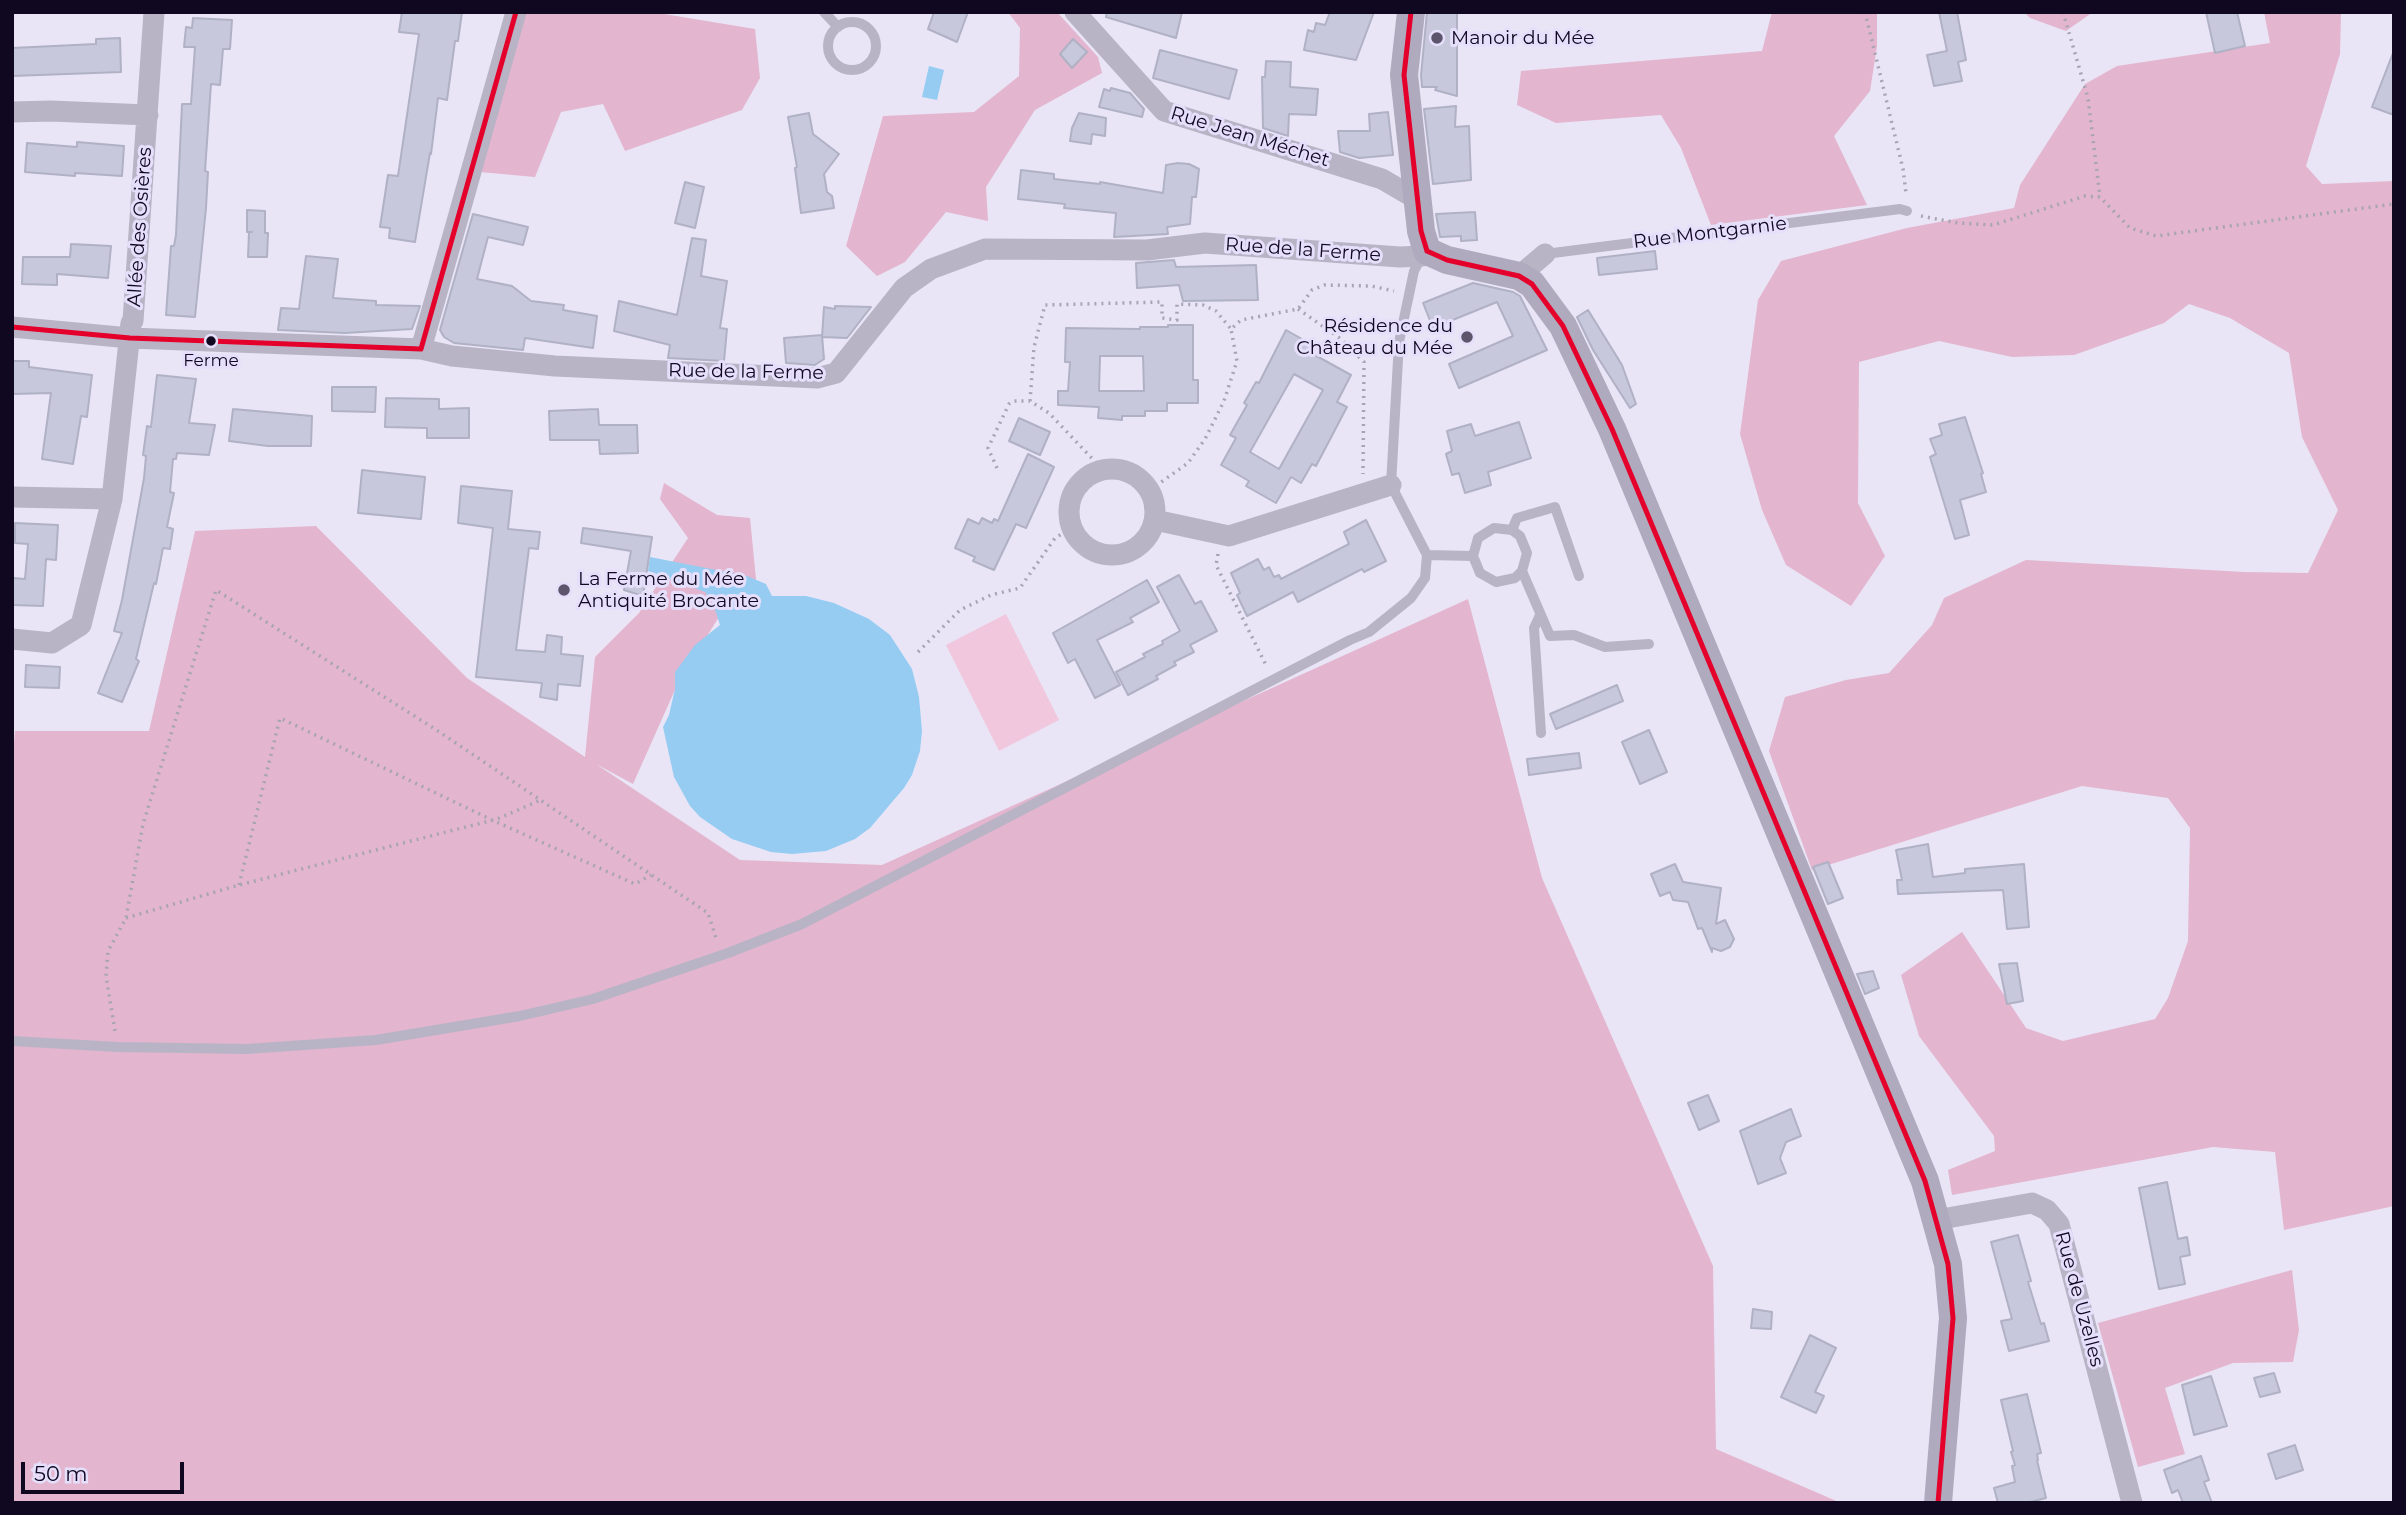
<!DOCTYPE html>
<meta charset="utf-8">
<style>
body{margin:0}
#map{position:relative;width:2406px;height:1515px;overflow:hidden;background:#e9e5f6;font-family:Montserrat,sans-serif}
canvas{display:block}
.frame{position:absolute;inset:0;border:14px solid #100820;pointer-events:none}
.scale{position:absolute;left:21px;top:1462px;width:163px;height:32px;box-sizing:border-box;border:4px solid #100820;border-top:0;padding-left:9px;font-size:21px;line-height:24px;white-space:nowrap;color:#100820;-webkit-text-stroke:5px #e5dffc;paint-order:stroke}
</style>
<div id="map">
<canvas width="2406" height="1515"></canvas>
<div class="frame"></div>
<div class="scale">50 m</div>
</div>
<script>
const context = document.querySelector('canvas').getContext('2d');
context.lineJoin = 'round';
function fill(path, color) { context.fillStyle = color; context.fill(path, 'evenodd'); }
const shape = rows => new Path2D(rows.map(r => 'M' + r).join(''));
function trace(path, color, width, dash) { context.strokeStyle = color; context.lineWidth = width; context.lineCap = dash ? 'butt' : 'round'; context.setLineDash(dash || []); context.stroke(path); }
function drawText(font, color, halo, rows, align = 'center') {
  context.font = font + ' Montserrat,sans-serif'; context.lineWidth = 6; context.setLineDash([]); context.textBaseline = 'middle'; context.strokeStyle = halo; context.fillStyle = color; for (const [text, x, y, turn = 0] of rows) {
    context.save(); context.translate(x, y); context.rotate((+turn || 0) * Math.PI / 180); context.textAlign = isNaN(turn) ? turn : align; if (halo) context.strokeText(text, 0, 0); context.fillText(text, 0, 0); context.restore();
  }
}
const green = shape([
 [1006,614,1059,720,999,751,946,645]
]);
const forest = shape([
 [526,12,652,12,755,29,760,78,742,110,625,151,603,104,561,112,535,177,480,172],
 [1008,12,1057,12,1098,57,1102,73,1035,110,986,187,988,221,946,212,905,262,877,276,846,246,883,116,974,112,1019,76,1020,28],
 [1772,12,1877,12,1877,46,1870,91,1834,136,1867,205,1711,225,1681,148,1661,115,1556,123,1517,105,1521,71,1762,51],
 [2024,12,2093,12,2066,31,2030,18],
 [2264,12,2341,12,2340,54,2306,166,2322,184,2394,181,2394,1206,2284,1230,2275,1152,2213,1147,1952,1195,1948,1170,1995,1151,1994,1136,1919,1036,1901,975,1962,932,2026,1028,2063,1041,2155,1019,2168,998,2188,941,2190,828,2168,798,2082,786,1812,870,1769,751,1785,697,1846,680,1889,673,1932,625,1944,598,2026,560,2244,572,2308,573,2338,510,2302,437,2289,353,2230,318,2189,304,2164,323,2074,355,2012,357,1939,341,1859,362,1858,503,1885,556,1851,606,1786,565,1762,510,1740,434,1758,300,1781,261,1907,228,2014,208,2020,185,2085,84,2117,66,2270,43],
 [664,483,717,515,750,518,756,579,717,620,678,683,633,784,596,764,740,860,882,865,1468,599,1542,878,1713,1266,1716,1449,1841,1503,12,1503,12,767,15,731,149,731,195,531,316,526,467,678,585,757,595,657,639,613,688,538,660,499],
 [2292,1270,2299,1330,2293,1362,2233,1363,2165,1388,2185,1454,2138,1467,2098,1323]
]);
const water = shape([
 [929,66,944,70,937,100,922,97],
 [650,557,747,576,766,584,772,596,806,596,834,603,869,619,890,635,912,669,919,697,922,731,920,751,912,775,904,788,870,828,855,839,826,851,792,854,771,852,732,839,700,817,690,806,674,777,663,727,669,715,675,689,675,672,695,645,720,625,713,603,705,592,648,571]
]);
const building = shape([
 [402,12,462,12,458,41,455,41,447,100,438,98,431,154,430,153,415,242,389,238,390,228,380,227,388,175,398,176,419,34,399,32,402,12],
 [934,12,968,12,957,42,928,29,934,12],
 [1107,12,1182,12,1176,38,1106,17,1107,12],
 [1330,12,1374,12,1356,60,1304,50,1308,30,1314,32,1316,23,1325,25,1330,12],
 [1427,12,1457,12,1457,96,1435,90,1437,87,1422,87,1421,75,1427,12],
 [1939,12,1957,12,1966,60,1958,62,1962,81,1934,86,1927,55,1947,51,1939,12],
 [2206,12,2237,12,2245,46,2215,53,2206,12],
 [193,18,232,20,230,49,223,49,220,85,211,84,205,171,208,172,206,208,195,317,166,315,171,246,174,246,176,235,182,104,191,104,195,47,184,47,186,27,192,28,193,18],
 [120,38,121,72,12,76,12,48,96,44,96,39,120,38],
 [1073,39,1087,52,1072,68,1060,54,1073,39],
 [1160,50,1237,70,1229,99,1153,78,1160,50],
 [2393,53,2394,54,2394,115,2372,107,2393,53],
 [1266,61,1291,62,1290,87,1318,89,1316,115,1289,114,1288,136,1263,128,1262,77,1265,77,1266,61],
 [1111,88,1130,93,1144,109,1142,117,1099,107,1104,89,1110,91,1111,88],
 [1456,106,1455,127,1469,126,1471,180,1433,184,1424,109,1456,106],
 [1388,112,1393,155,1359,158,1340,152,1338,131,1370,131,1369,114,1388,112],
 [809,113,813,134,839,154,824,174,827,192,832,196,834,208,801,213,795,168,797,167,788,117,809,113],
 [1079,113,1106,118,1105,136,1092,134,1091,144,1070,141,1072,128,1079,113],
 [77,142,124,146,122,176,75,173,75,176,25,172,27,143,77,147,77,142],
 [1178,163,1189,164,1199,169,1196,197,1192,197,1190,224,1167,227,1168,234,1114,237,1116,213,1064,208,1065,204,1018,199,1021,170,1054,174,1054,179,1100,184,1100,182,1163,193,1166,165,1178,163],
 [685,182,704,187,695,228,675,223,685,182],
 [247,210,265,211,265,233,268,233,267,257,248,257,249,232,252,232,247,232,247,210],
 [1475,212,1477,240,1461,241,1461,236,1440,237,1436,214,1475,212],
 [473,214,528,227,523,245,488,237,477,279,512,286,531,301,564,305,563,310,597,316,593,348,525,338,523,350,454,343,444,337,440,330,473,214],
 [692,238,706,240,701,276,727,281,720,328,727,329,724,361,668,358,670,345,614,331,619,301,677,315,692,238],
 [71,244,111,246,108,278,57,274,57,285,22,284,23,257,70,257,71,244],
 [1655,251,1657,269,1599,275,1597,258,1655,251],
 [306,256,338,259,333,298,376,301,376,305,420,306,412,329,345,333,278,330,281,308,299,309,306,256],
 [1174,260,1176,267,1256,265,1258,300,1183,301,1179,285,1137,288,1136,263,1174,260],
 [1473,283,1513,292,1520,296,1547,350,1459,388,1449,364,1513,336,1497,302,1433,328,1423,303,1473,283],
 [835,306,871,307,847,338,822,337,824,307,835,309,835,306],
 [1588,310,1622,365,1636,404,1630,408,1593,350,1577,317,1588,310],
 [1168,325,1193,325,1193,380,1198,380,1198,403,1167,403,1167,411,1145,411,1145,416,1122,416,1122,420,1098,418,1099,407,1058,405,1058,391,1068,391,1070,362,1065,362,1066,328,1140,329,1140,327,1168,327,1168,325],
 [1100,356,1143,356,1144,391,1099,391,1100,356],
 [1286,330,1316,347,1313,354,1351,375,1337,402,1347,407,1316,466,1312,464,1301,483,1291,477,1276,503,1246,486,1249,481,1221,465,1236,438,1230,435,1247,405,1244,403,1256,382,1259,383,1286,330],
 [1294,374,1323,390,1279,469,1250,452,1294,374],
 [822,335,824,359,815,365,786,363,784,338,822,335],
 [12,361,29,361,29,367,92,375,87,417,81,416,73,464,42,459,51,393,12,394,12,361],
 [157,375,196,379,189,423,215,425,209,455,177,453,176,459,173,459,170,492,174,493,167,527,173,529,170,549,163,548,156,584,154,583,136,659,139,661,122,702,98,693,122,633,114,631,122,600,144,478,146,456,143,455,147,426,151,427,157,375],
 [332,387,376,387,375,412,332,411,332,387],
 [386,398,439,399,439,409,469,408,469,438,427,438,427,428,385,427,386,398],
 [233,409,312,416,311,446,268,446,229,441,233,409],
 [598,409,599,425,637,425,638,453,600,454,599,440,550,440,549,411,598,409],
 [1965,417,1983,473,1981,474,1986,492,1960,500,1969,535,1955,539,1930,457,1936,454,1930,439,1942,435,1939,424,1965,417],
 [1019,418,1050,432,1040,455,1009,441,1019,418],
 [1519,422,1531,458,1488,472,1491,485,1465,493,1459,473,1452,475,1446,454,1452,451,1447,431,1471,424,1475,436,1519,422],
 [1028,454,1054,467,1026,528,1016,524,994,570,973,561,975,557,955,548,968,519,979,524,982,518,992,523,994,519,998,521,1028,454],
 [362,470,425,477,421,519,358,513,362,470],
 [461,486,512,491,508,529,540,532,538,549,529,548,516,650,545,652,547,635,562,637,561,654,583,656,580,686,558,684,557,700,540,697,542,683,476,677,493,528,458,523,461,486],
 [1366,520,1386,561,1364,572,1362,569,1298,602,1293,592,1247,616,1237,595,1240,593,1231,573,1258,559,1264,570,1269,567,1274,577,1279,575,1281,579,1349,544,1344,532,1366,520],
 [15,523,58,525,56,560,46,559,43,606,12,605,13,578,25,579,28,544,15,543,15,523],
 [583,528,652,537,643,596,624,590,631,551,581,543,583,528],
 [1179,575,1195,604,1201,601,1217,631,1190,645,1194,652,1174,662,1176,665,1156,676,1158,679,1128,695,1116,672,1145,657,1143,654,1163,644,1162,641,1180,631,1157,587,1179,575],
 [1147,580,1159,602,1130,618,1133,622,1097,640,1120,685,1095,698,1075,659,1068,663,1053,633,1147,580],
 [26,665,60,667,59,688,25,687,26,665],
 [1617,685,1623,701,1556,729,1550,714,1617,685],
 [1649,730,1667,772,1640,784,1622,742,1649,730],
 [1579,753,1581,768,1529,775,1527,759,1579,753],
 [1928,844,1933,877,1965,873,1965,869,2024,864,2029,927,2007,929,2003,890,1898,894,1897,880,1902,880,1896,850,1928,844],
 [1828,862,1843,898,1828,904,1813,867,1828,862],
 [1675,864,1683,882,1721,888,1716,924,1725,920,1734,939,1730,947,1721,951,1712,948,1712,952,1702,928,1698,929,1688,902,1673,900,1670,892,1660,896,1651,874,1675,864],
 [2017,963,2023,1001,2007,1004,1999,964,2017,963],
 [1873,971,1879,988,1865,994,1857,974,1873,971],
 [1708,1095,1719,1121,1699,1130,1688,1103,1708,1095],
 [1791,1109,1801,1136,1786,1142,1780,1158,1786,1173,1758,1184,1740,1131,1791,1109],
 [2167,1182,2178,1239,2187,1237,2190,1255,2180,1257,2185,1284,2159,1289,2139,1188,2167,1182],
 [2018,1235,2031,1281,2028,1282,2041,1324,2044,1323,2049,1341,2009,1351,2001,1321,2012,1319,1991,1242,2018,1235],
 [1753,1309,1772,1312,1771,1329,1751,1328,1753,1309],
 [1810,1335,1836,1348,1815,1392,1824,1396,1816,1413,1781,1397,1810,1335],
 [2274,1373,2280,1392,2260,1397,2254,1378,2274,1373],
 [2211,1376,2227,1426,2194,1435,2182,1385,2211,1376],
 [2027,1394,2041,1453,2037,1454,2038,1460,2037,1460,2046,1498,2026,1503,1998,1503,1994,1488,2015,1482,2012,1466,2015,1465,2011,1452,2013,1451,2001,1400,2027,1394],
 [2295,1445,2303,1470,2276,1479,2268,1454,2295,1445],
 [2201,1456,2209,1480,2204,1482,2212,1503,2183,1503,2178,1490,2172,1493,2164,1470,2201,1456]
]);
const path = shape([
 [1865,12,1903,169,1906,193],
 [2063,12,2088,98,2100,197],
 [1921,216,1958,223,1993,225,2085,196,2100,197,2130,228,2156,236,2394,204],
 [1298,309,1341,339,1364,362,1363,474],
 [1030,401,1034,347,1045,305,1162,302,1162,318,1177,320,1177,304,1203,305,1216,311,1231,329],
 [997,468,988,448,1009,404,1014,401,1030,401,1049,413,1102,469],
 [1150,490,1188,463,1205,439,1224,401,1237,361,1231,329,1241,320,1298,309,1312,290,1325,285,1371,286,1394,291],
 [1218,554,1216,565,1267,667],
 [918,652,960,610,991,595,1020,588,1055,538,1072,528],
 [239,885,280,718,492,820,635,884,651,875],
 [126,918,239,885,497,819,541,800],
 [115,1031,106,976,108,951,126,918,143,824,216,590,438,731,708,913,717,941]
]);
const lane = shape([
 [824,12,838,27],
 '828 46a24 24 0 1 1 48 0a24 24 0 1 1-48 0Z',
 [1545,254,1900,209,1907,211],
 [1512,530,1517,518,1555,507,1579,576],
 [1427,555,1473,556],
 [1522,571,1515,578,1496,582,1480,573,1473,556,1478,538,1494,528,1512,530,1520,536,1527,553,1522,571,1550,636,1574,635,1605,647,1649,644],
 [1540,615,1534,628,1541,733],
 [12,1041,118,1047,247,1049,376,1040,520,1016,593,999,728,953,802,924,1350,640,1369,632,1411,598,1425,578,1427,555,1391,485,1399,342,1414,271,1422,256]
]);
const street = shape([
 [1075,12,1164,111,1382,179,1418,200],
 [12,112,51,111,148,115],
 [1519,276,1545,254],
 [12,327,130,338,421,349,452,356,555,366,817,378,836,373,904,288,931,269,985,249,1147,250,1205,243,1400,257,1422,256,1427,251],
 [421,349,516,12],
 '1069 512a43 43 0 1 1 86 0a43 43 0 1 1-86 0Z',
 [12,497,112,499],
 [1155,520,1229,536,1391,485],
 [12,639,52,643,81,625,112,499,131,323,133,321,154,12],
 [1936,1220,2032,1203,2047,1210,2059,1224,2132,1503]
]);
const secondary = shape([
 [1411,12,1404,75,1421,231,1427,251,1447,260,1519,276,1532,284,1563,326,1612,429,1925,1181,1948,1264,1953,1318,1938,1503]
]);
const bus1 = shape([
 [1411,12,1404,75,1421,231,1427,251],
 [1427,251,1447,260,1519,276,1532,284,1563,326,1612,429,1925,1181,1948,1264,1953,1318,1938,1503],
 [12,327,130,338,421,349],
 [421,349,516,12]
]);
const markers = [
 [1437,38,7,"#5c556b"],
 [1467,337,7,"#5c556b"],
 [211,341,6,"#100820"],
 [564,590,7,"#5c556b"]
];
const busNames = [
 ["Ferme",211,361]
];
const poiNames = [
 ["Manoir du Mée",1451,38],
 ["Résidence du",1453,326,"right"],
 ["Château du Mée",1453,348,"right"],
 ["La Ferme du Mée",578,579],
 ["Antiquité Brocante",578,601]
];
const streetNames = [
 ["Rue Jean Méchet",1250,137,17],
 ["Allée des Osières",140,227,-86],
 ["Rue Montgarnie",1710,233,-7],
 ["Rue de la Ferme",1303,250,4],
 ["Rue de la Ferme",746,372,1],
 ["Rue de Uzelles",2079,1299,75]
];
fill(green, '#f1c7de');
fill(forest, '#e3b5ce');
fill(water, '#96ccf2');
fill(building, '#c8c8dd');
trace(building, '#b0b1c5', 2);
trace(path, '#a8a4b4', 3.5, [2, 5]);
trace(lane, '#b8b4c6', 10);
trace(street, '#b8b4c6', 21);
trace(secondary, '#afaabe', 28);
trace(bus1, '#e4002b', 5);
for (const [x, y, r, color] of markers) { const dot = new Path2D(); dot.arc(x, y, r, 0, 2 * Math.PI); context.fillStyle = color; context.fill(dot); trace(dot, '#e5dffc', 2.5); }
drawText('17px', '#100820', '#e5dffc', busNames);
drawText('19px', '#100820', '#e5dffc', poiNames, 'left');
drawText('19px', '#100820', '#e5dffc', streetNames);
</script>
